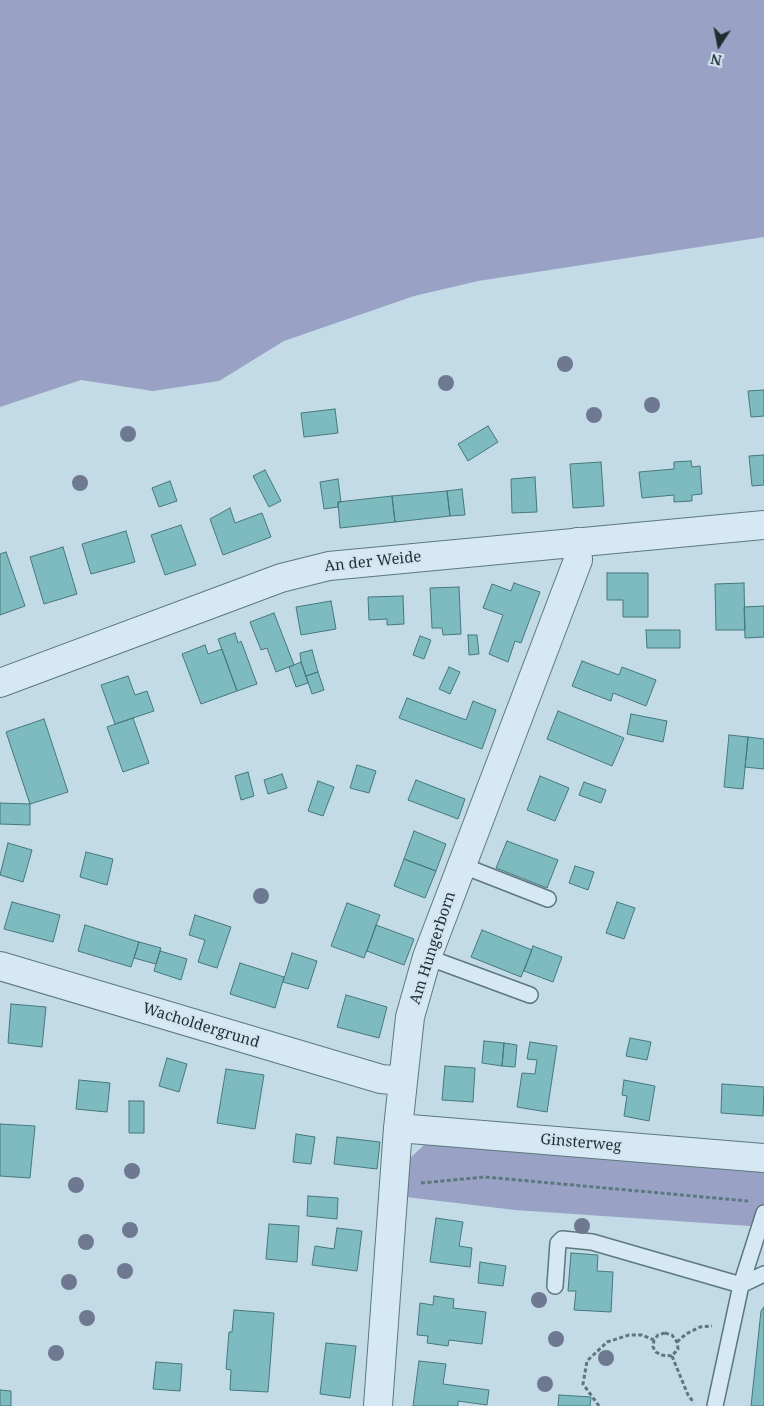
<!DOCTYPE html>
<style>
body{margin:0}
#map{position:relative;width:764px;height:1406px;overflow:hidden;background:#c3dae7;font-family:"Noto Serif",serif}
canvas{display:block}
.north{position:absolute;left:694px;top:20px;width:50px;height:50px;-webkit-text-stroke:4px #d2e4f0;paint-order:stroke;rotate:191deg;font-size:14px;font-weight:700;line-height:20px;text-align:center;color:#1e2e31}
.north::after{content:'';display:block;margin:auto;width:18px;height:22px;background:#1e2e31;clip-path:polygon(50% 0,100% 100%,50% 72%,0 100%)}
</style>
<div id="map">
<canvas width="764" height="1406"></canvas>
<div class="north">N</div>
</div>
<script>
const context = document.querySelector('canvas').getContext('2d');
context.lineJoin = 'round';
function fill(path, color) { context.fillStyle = color; context.fill(path, 'evenodd'); }
const shape = rows => new Path2D(rows.map(r => 'M' + r).join(''));
function trace(path, color, width, dash) { context.strokeStyle = color; context.lineWidth = width; context.lineCap = dash ? 'butt' : 'round'; context.setLineDash(dash || []); context.stroke(path); }
function drawText(font, color, halo, rows, align = 'center') {
  context.font = font + ' "Noto Serif",serif'; context.lineWidth = 4; context.setLineDash([]); context.textBaseline = 'middle'; context.strokeStyle = halo; context.fillStyle = color; for (const [text, x, y, turn = 0] of rows) {
    context.save(); context.translate(x, y); context.rotate((+turn || 0) * Math.PI / 180); context.textAlign = isNaN(turn) ? turn : align; if (halo) context.strokeText(text, 0, 0); context.fillText(text, 0, 0); context.restore();
  }
}
const green = shape([
 [0,0,764,0,764,237,478,281,414,296,284,341,219,381,153,391,81,380,0,407],
 [425,1144,764,1170,764,1227,515,1210,406,1197,408,1160]
]);
const building = shape([
 [764,390,764,416,751,417,748,391,764,390],
 [335,409,338,433,304,437,301,413,335,409],
 [488,426,498,442,468,461,458,444,488,426],
 [764,455,764,485,752,486,749,456,764,455],
 [691,461,692,467,700,466,702,494,692,495,692,501,674,502,674,495,642,498,639,472,674,469,674,462,691,461],
 [601,462,604,506,573,508,570,464,601,462],
 [265,470,281,501,269,507,253,476,265,470],
 [535,477,537,512,512,513,511,479,535,477],
 [338,479,341,502,338,502,338,507,324,509,320,482,338,479],
 [170,481,177,501,159,507,152,488,170,481],
 [462,489,465,515,450,516,447,491,462,489],
 [447,491,450,516,395,522,392,496,447,491],
 [392,496,395,522,340,528,338,502,392,496],
 [230,508,235,523,262,513,271,537,223,555,210,519,230,508],
 [181,525,196,565,165,575,151,535,181,525],
 [126,531,135,562,91,574,82,544,126,531],
 [63,547,77,594,44,604,30,557,63,547],
 [6,552,25,606,0,615,0,554,6,552],
 [607,573,648,573,648,617,623,617,623,600,607,600,607,573],
 [514,583,540,592,521,643,515,641,508,662,489,654,503,615,483,608,492,584,511,591,514,583],
 [744,583,745,630,716,630,715,584,744,583],
 [459,587,461,634,443,635,442,628,432,628,430,588,459,587],
 [403,596,404,624,387,625,387,619,369,620,368,597,403,596],
 [331,601,336,629,301,635,296,607,331,601],
 [764,606,764,637,745,638,744,607,764,606],
 [274,613,294,665,276,672,267,648,261,650,250,622,274,613],
 [646,630,680,630,680,648,647,648,646,630],
 [235,633,238,643,241,641,257,684,237,691,218,639,235,633],
 [468,635,477,635,479,654,469,655,468,635],
 [420,636,431,640,424,659,413,655,420,636],
 [205,645,208,654,222,649,237,691,201,704,182,654,205,645],
 [312,650,318,672,306,676,301,662,300,653,312,650],
 [582,661,619,675,622,667,656,680,646,706,613,693,611,701,572,686,582,661],
 [301,662,308,683,296,687,289,667,301,662],
 [449,667,460,672,450,694,439,689,449,667],
 [318,672,324,690,312,694,306,676,318,672],
 [128,676,135,695,147,691,154,711,115,724,101,685,128,676],
 [407,698,466,720,473,701,496,710,482,749,399,718,407,698],
 [558,711,624,738,612,766,547,739,558,711],
 [631,714,667,721,663,742,627,734,631,714],
 [133,718,149,763,123,772,107,727,133,718],
 [44,719,68,792,30,804,6,732,44,719],
 [729,735,748,737,743,789,724,787,729,735],
 [748,737,764,739,764,769,745,767,748,737],
 [357,765,376,771,369,793,350,788,357,765],
 [248,772,254,796,241,800,235,776,248,772],
 [282,774,287,788,268,794,264,780,282,774],
 [540,776,569,788,555,821,527,810,540,776],
 [416,780,465,799,458,819,408,800,416,780],
 [318,781,334,787,323,816,308,811,318,781],
 [584,782,606,790,601,803,579,795,584,782],
 [0,803,30,804,30,825,0,824,0,803],
 [414,831,446,844,436,871,404,859,414,831],
 [507,841,558,860,547,888,496,868,507,841],
 [8,843,32,850,23,882,0,875,8,843],
 [86,852,113,859,107,885,80,877,86,852],
 [404,859,436,871,425,898,394,886,404,859],
 [575,866,594,872,588,890,569,883,575,866],
 [12,902,60,915,53,942,4,929,12,902],
 [617,902,635,908,624,939,606,933,617,902],
 [347,903,380,915,364,958,331,946,347,903],
 [195,915,231,927,217,968,198,962,205,940,189,935,195,915],
 [85,925,139,942,131,967,78,951,85,925],
 [376,925,414,939,404,965,367,951,376,925],
 [482,930,532,950,521,977,471,957,482,930],
 [139,942,161,948,156,964,134,958,139,942],
 [533,946,562,957,553,982,524,971,533,946],
 [160,951,187,959,181,980,154,971,160,951],
 [292,953,317,961,308,989,283,982,292,953],
 [240,963,284,977,275,1008,230,994,240,963],
 [346,995,387,1007,379,1038,337,1027,346,995],
 [11,1004,46,1007,42,1047,8,1043,11,1004],
 [630,1038,651,1042,647,1060,626,1056,630,1038],
 [484,1041,504,1043,502,1066,482,1063,484,1041],
 [530,1042,557,1046,547,1112,517,1107,522,1073,535,1074,537,1060,527,1059,530,1042],
 [504,1043,517,1045,515,1067,502,1066,504,1043],
 [167,1058,187,1064,179,1092,159,1086,167,1058],
 [445,1066,475,1068,473,1102,442,1100,445,1066],
 [226,1069,264,1075,255,1129,217,1123,226,1069],
 [79,1080,110,1083,107,1112,76,1109,79,1080],
 [624,1080,655,1086,649,1121,624,1116,627,1096,622,1095,624,1080],
 [722,1084,764,1087,763,1116,721,1113,722,1084],
 [129,1101,144,1101,144,1133,129,1133,129,1101],
 [0,1124,35,1126,30,1178,0,1176,0,1124],
 [296,1134,315,1137,311,1164,293,1162,296,1134],
 [337,1137,380,1142,377,1169,334,1164,337,1137],
 [308,1196,338,1198,337,1219,307,1216,308,1196],
 [436,1218,463,1222,459,1246,472,1248,470,1267,430,1262,436,1218],
 [269,1224,299,1226,297,1262,266,1259,269,1224],
 [337,1228,362,1231,357,1271,312,1265,315,1246,334,1249,337,1228],
 [571,1253,598,1255,597,1271,613,1272,611,1312,574,1310,576,1291,568,1291,571,1253],
 [480,1262,506,1266,503,1286,478,1283,480,1262],
 [434,1296,454,1299,453,1308,486,1312,482,1344,449,1340,448,1346,427,1343,428,1336,417,1335,420,1303,433,1305,434,1296],
 [764,1307,764,1406,751,1406,761,1311,764,1307],
 [234,1310,274,1313,268,1392,230,1390,231,1370,226,1369,229,1332,232,1332,234,1310],
 [326,1343,356,1346,350,1398,320,1394,326,1343],
 [419,1361,446,1364,443,1384,489,1390,487,1405,458,1401,458,1406,413,1406,419,1361],
 [156,1362,182,1364,180,1391,153,1389,156,1362],
 [0,1390,11,1391,11,1406,0,1406,0,1390],
 [559,1395,591,1397,590,1406,558,1406,559,1395]
]);
const path = shape([
 [421,1183,485,1177,748,1201],
 [665,1333,672,1335,677,1342,678,1349,672,1356,661,1355,656,1352,653,1347,654,1340,658,1335,665,1333],
 [677,1342,686,1334,700,1327,712,1326],
 [672,1356,688,1395,694,1403],
 [599,1406,583,1384,587,1361,607,1342,629,1335,642,1335,654,1340]
]);
const lane = shape([
 [461,865,548,899],
 [427,957,530,995],
 [555,1286,558,1243,562,1239,592,1242,741,1285,764,1274],
 [715,1406,741,1285,764,1213]
]);
const street = shape([
 [0,683,281,578,329,566,764,525],
 [0,966,381,1079,403,1081],
 [398,1128,764,1158],
 [378,1406,398,1128,410,1017,427,957,578,560,577,542]
]);
const trees = [
 [565,364],
 [446,383],
 [652,405],
 [594,415],
 [128,434],
 [80,483],
 [261,896],
 [132,1171],
 [76,1185],
 [582,1226],
 [130,1230],
 [86,1242],
 [125,1271],
 [69,1282],
 [539,1300],
 [87,1318],
 [556,1339],
 [56,1353],
 [606,1358],
 [545,1384]
];
const streetNames = [
 ["An der Weide",373,562,-6],
 ["Am Hungerborn",433,948,-72],
 ["Wacholdergrund",201,1026,17],
 ["Ginsterweg",581,1143,5]
];
fill(green, '#99a2c4');
fill(building, '#7ebbc1');
trace(building, '#45787b', 1);
trace(lane, '#5c787f', 18);
trace(street, '#5c787f', 30);
trace(path, '#5c787f', 3, [4, 2.5]);
trace(lane, '#d5e8f3', 15);
trace(street, '#d5e8f3', 28);
context.fillStyle = '#6e7991';
for (const [x, y] of trees) { context.beginPath(); context.arc(x, y, 8, 0, 2 * Math.PI); context.fill(); }
drawText('15px', '#1e2e31', '#d2e4f0', streetNames);
</script>
